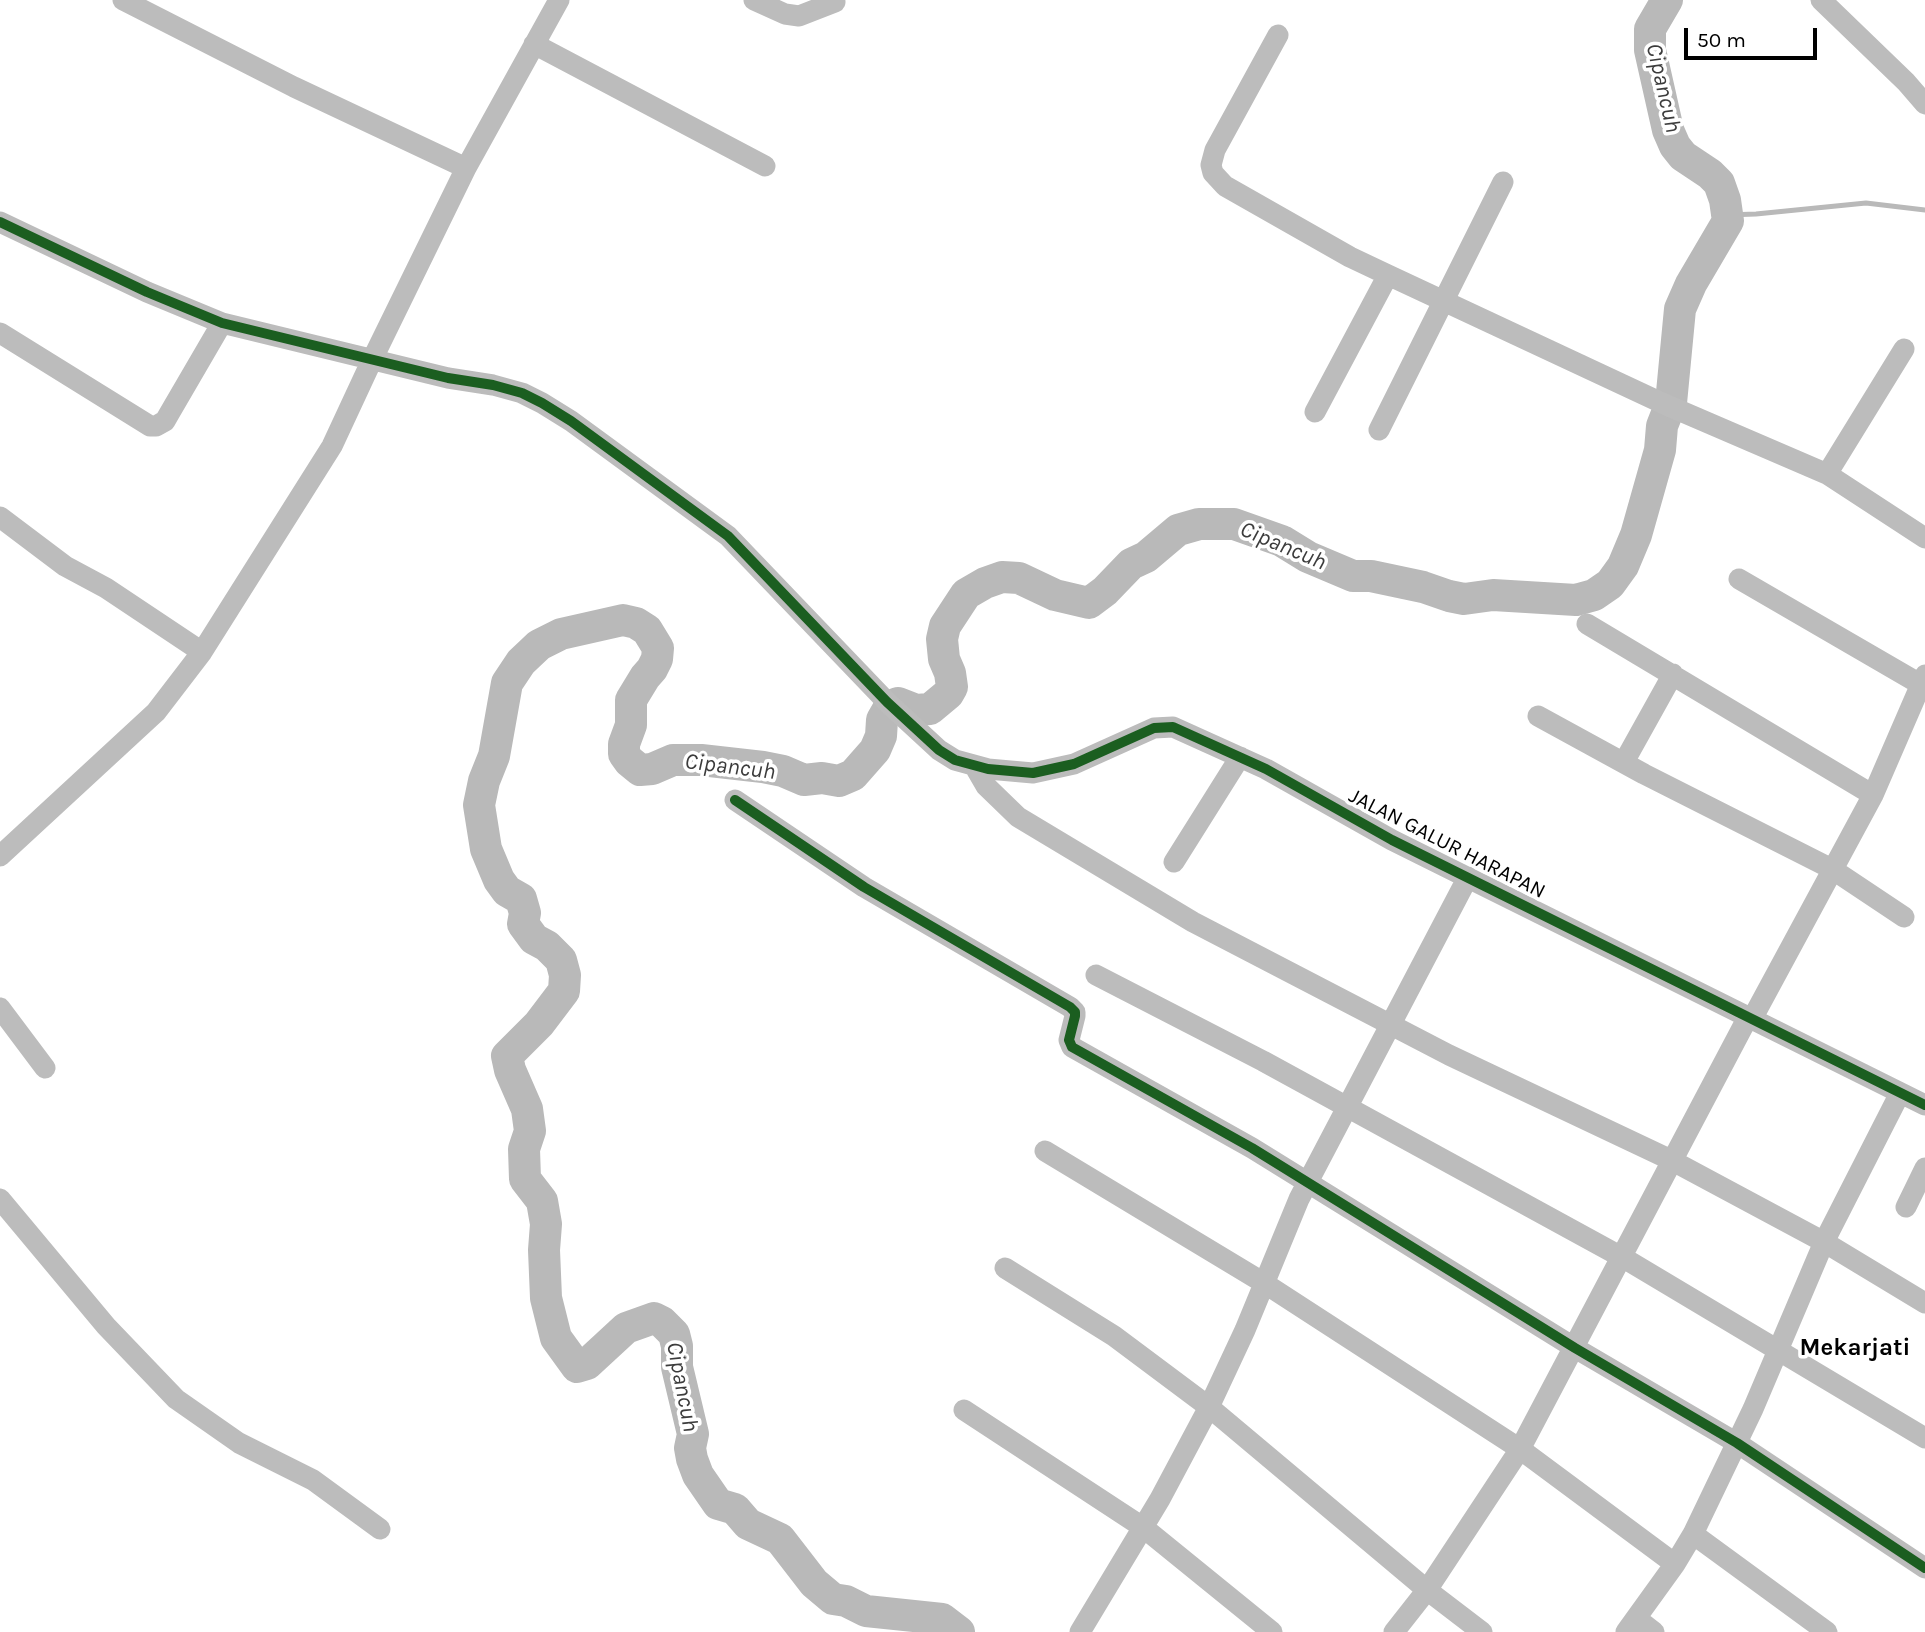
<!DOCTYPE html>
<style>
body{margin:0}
#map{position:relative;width:1925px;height:1632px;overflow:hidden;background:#fff;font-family:Karla,sans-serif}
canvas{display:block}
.scale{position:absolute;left:1684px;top:28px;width:133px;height:32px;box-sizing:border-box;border:4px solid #000;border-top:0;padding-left:9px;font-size:21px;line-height:24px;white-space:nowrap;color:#000;-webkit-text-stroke:5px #fff;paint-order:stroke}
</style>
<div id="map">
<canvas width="1925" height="1632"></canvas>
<div class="scale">50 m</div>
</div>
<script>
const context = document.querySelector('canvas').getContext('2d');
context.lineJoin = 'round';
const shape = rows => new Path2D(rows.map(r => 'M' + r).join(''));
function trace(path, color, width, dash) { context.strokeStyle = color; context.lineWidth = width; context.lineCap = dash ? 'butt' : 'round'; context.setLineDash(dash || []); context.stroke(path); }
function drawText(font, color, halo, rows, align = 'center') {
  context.font = font + ' Karla,sans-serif'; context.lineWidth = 7; context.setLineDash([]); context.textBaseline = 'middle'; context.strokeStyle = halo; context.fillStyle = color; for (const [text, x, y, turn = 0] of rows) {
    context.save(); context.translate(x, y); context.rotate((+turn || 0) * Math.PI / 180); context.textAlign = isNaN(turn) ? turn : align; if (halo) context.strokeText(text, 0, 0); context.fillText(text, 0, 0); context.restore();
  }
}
const stream = shape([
 [1727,215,1756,214,1866,203,1925,210]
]);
const river = shape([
 [959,1632,942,1619,866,1611,846,1601,833,1599,814,1583,780,1539,748,1524,735,1509,718,1504,698,1475,692,1459,690,1448,693,1434,677,1367,677,1346,674,1334,662,1322,654,1318,626,1328,587,1364,577,1367,556,1338,546,1298,544,1250,546,1224,542,1201,525,1179,524,1149,530,1131,527,1109,510,1070,507,1056,539,1024,564,991,565,975,561,960,547,946,534,939,523,924,525,913,521,899,507,891,499,880,486,849,479,805,484,781,494,756,507,683,521,662,539,645,561,634,623,620,636,623,647,630,658,648,657,659,652,669,645,677,631,700,631,725,624,744,624,754,629,761,640,770,652,769,673,760,701,760,763,767,783,771,804,780,822,778,839,781,853,775,875,750,881,736,882,720,890,706,898,703,916,710,930,709,948,694,952,687,950,673,944,659,942,639,945,626,966,594,985,583,1002,577,1019,578,1055,595,1089,603,1105,591,1131,564,1146,557,1178,530,1199,524,1234,524,1282,541,1308,557,1353,576,1371,576,1423,587,1449,596,1464,599,1493,595,1576,600,1594,595,1610,584,1623,566,1636,535,1660,450,1662,426,1671,403,1680,309,1691,284,1728,221,1725,200,1719,183,1710,174,1683,156,1675,146,1668,130,1650,50,1650,29,1667,0]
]);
const minor = shape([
 [123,0,294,87,466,168],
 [754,0,785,14,799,16,835,2],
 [1821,0,1906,82,1925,104],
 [1278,35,1215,150,1211,165,1213,173,1225,186,1350,257,1388,275,1662,403,1827,474,1925,538],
 [534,44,765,166],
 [0,222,147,292,222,323,448,378,493,385,522,393,542,403,571,421,728,536,887,702,939,750,955,760,988,769,1033,773,1074,764,1154,728,1173,727,1266,769,1392,840,1925,1105],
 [0,333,150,426,156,426,165,421,169,414,222,323],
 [1315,412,1388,275],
 [1379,430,1503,182],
 [1827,474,1904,349],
 [0,517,65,566,106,588,202,652],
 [1739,579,1925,687],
 [1587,624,1873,795],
 [1538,716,1644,774,1832,869,1904,917],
 [1624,762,1673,674],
 [975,767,986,786,1018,817,1193,922,1449,1055,1671,1160,1824,1242,1925,1303],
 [735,800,864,887,1070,1007,1075,1012,1075,1016,1069,1040,1072,1047,1252,1148,1575,1348,1737,1443,1925,1568],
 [0,856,156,712,202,652,332,446,372,360,466,168,559,0],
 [1174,862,1240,757],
 [1096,975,1263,1061,1627,1260,1925,1438],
 [0,1008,45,1068],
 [1752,1019,1873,795,1925,675],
 [1045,1151,1264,1283,1520,1449,1675,1564],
 [0,1199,106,1326,176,1399,239,1443,313,1480,380,1529],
 [1906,1207,1925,1168],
 [1005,1268,1114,1336,1209,1407,1427,1590,1482,1632],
 [964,1410,1144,1528,1272,1632],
 [1693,1534,1827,1632],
 [1636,1618,1654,1632],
 [1080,1632,1160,1499,1209,1407,1245,1330,1299,1199,1468,877],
 [1394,1632,1427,1590,1520,1449,1748,1017],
 [1626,1632,1675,1564,1693,1534,1753,1409,1824,1242,1900,1093]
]);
const cycleway = shape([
 [0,222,147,292,222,323,448,378,493,385,522,393,542,403,571,421,728,536,887,702,939,750,955,760,988,769,1033,773,1074,764,1154,728,1173,727,1266,769,1392,840,1925,1105],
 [735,800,864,887,1070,1007,1075,1012,1075,1016,1069,1040,1072,1047,1252,1148,1575,1348,1737,1443,1925,1568]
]);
const streetNames = [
 ["JALAN GALUR HARAPAN",1447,844,27]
];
const waterNames = [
 ["Cipancuh",1663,88,77],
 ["Cipancuh",1283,546,23],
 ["Cipancuh",730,767,7],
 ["Cipancuh",682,1387,79]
];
const quarterNames = [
 ["Mekarjati",1855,1348]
];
trace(stream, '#b9b9b9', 5);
trace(river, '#b9b9b9', 32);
trace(minor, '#bcbcbc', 21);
trace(cycleway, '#1b5e20', 10);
drawText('21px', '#000', '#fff', streetNames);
drawText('italic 23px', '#3c3c3c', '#fff', waterNames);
drawText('bold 24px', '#000', '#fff', quarterNames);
</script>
